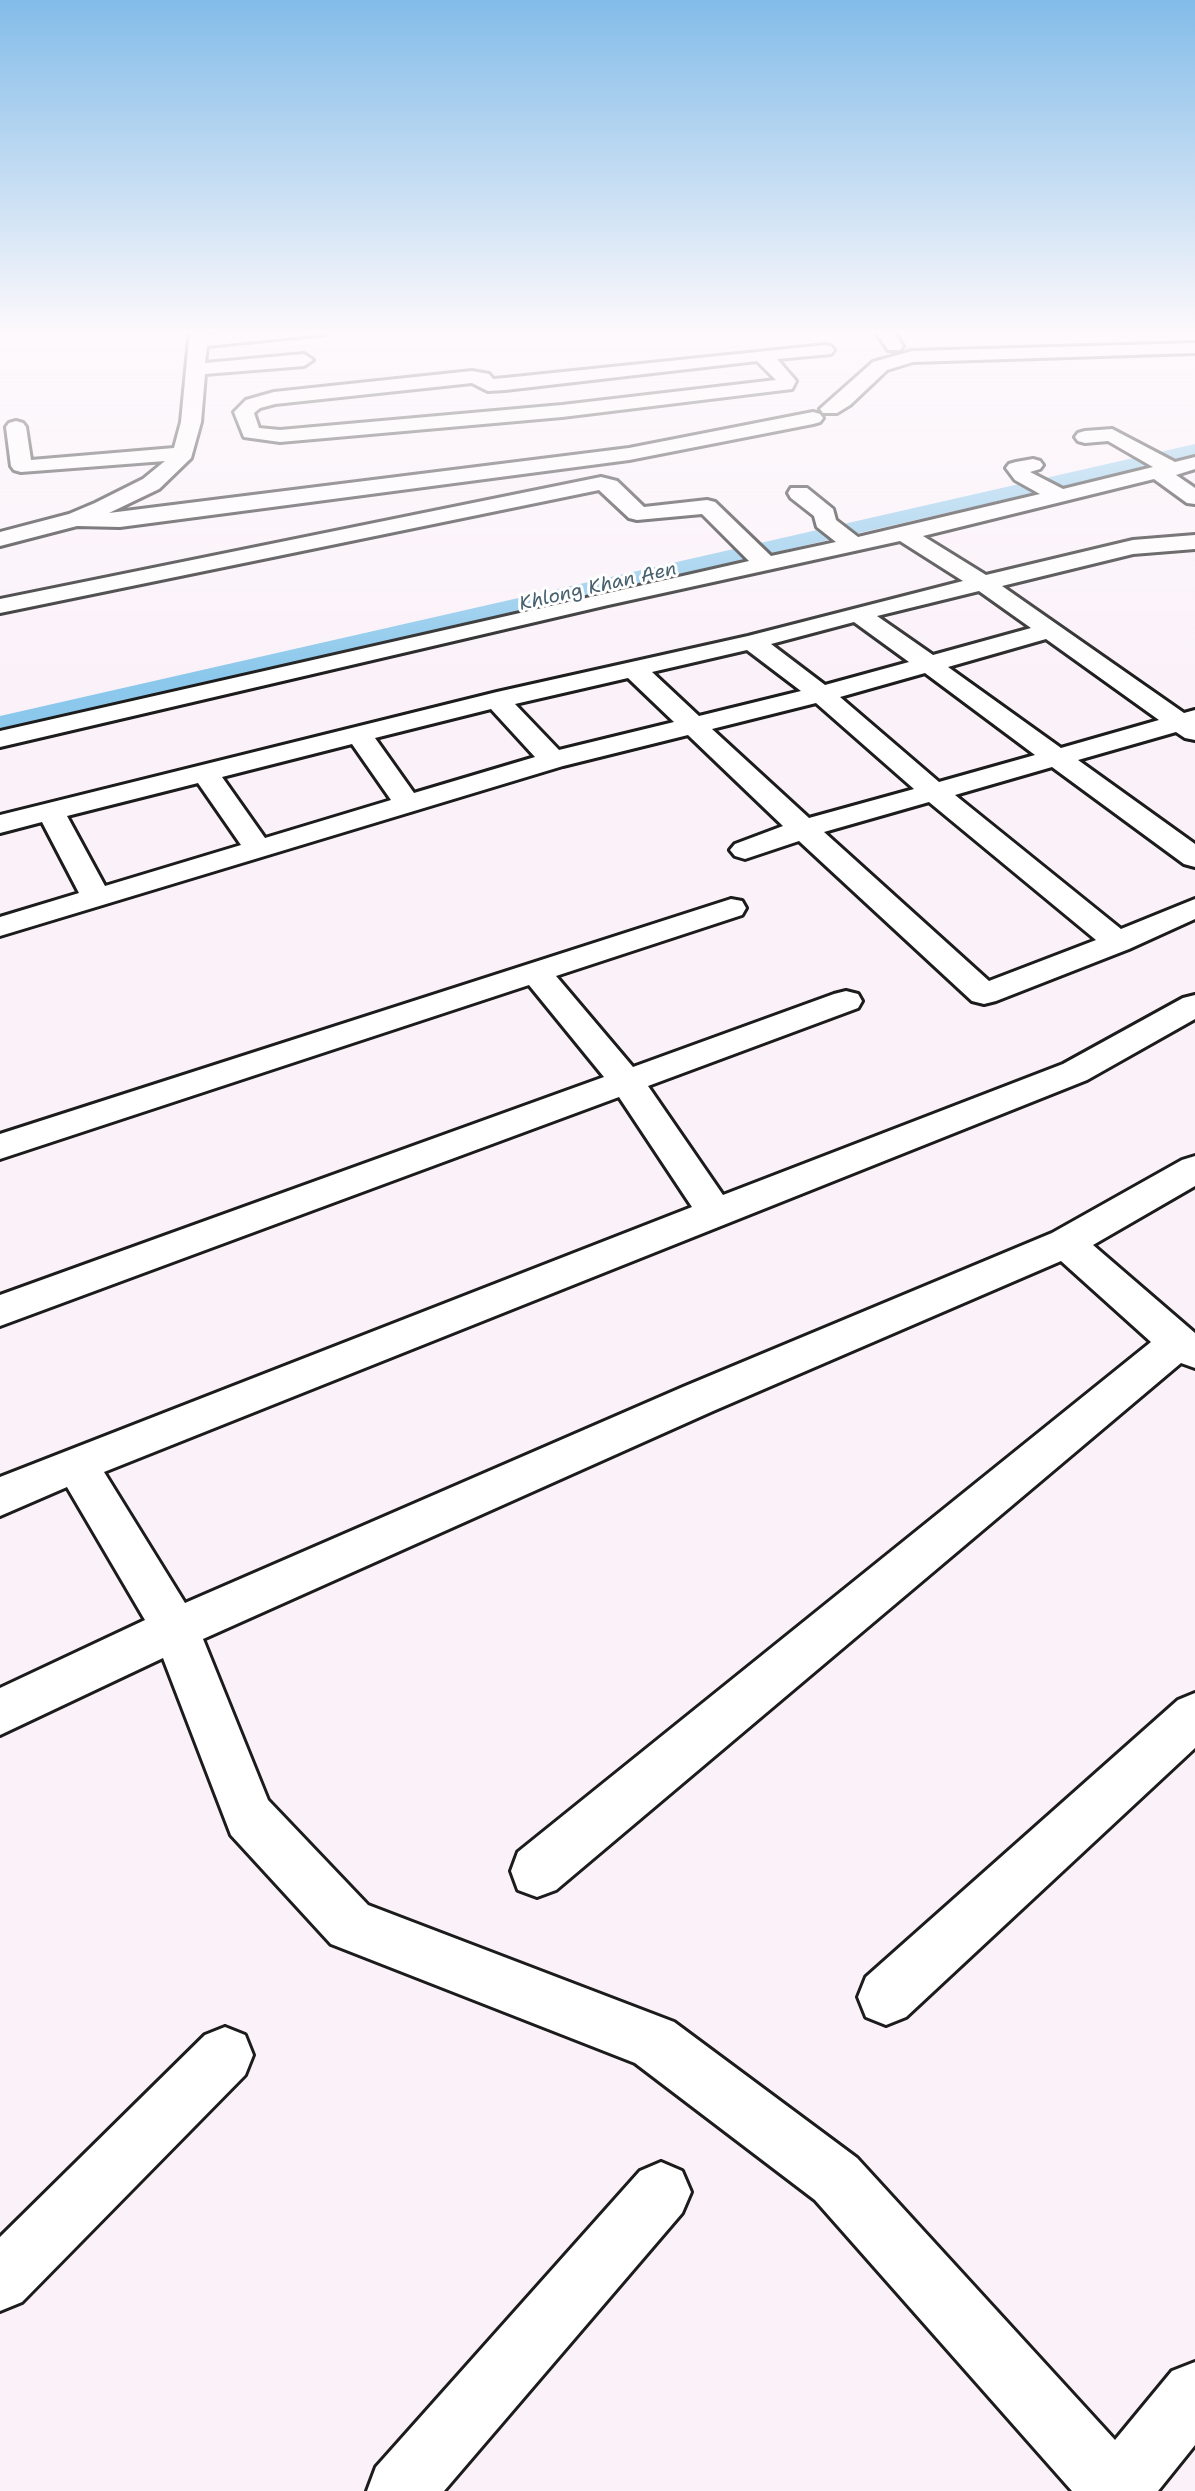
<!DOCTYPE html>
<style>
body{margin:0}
canvas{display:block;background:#fbf2f9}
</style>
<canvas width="1195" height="2491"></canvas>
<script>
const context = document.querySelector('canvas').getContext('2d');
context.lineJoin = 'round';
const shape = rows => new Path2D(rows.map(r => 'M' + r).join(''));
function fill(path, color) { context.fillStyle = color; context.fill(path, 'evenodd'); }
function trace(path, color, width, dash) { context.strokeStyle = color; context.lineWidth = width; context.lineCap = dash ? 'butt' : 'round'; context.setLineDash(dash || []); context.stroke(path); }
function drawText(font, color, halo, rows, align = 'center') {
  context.font = font + ' "Shantell Sans",sans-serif'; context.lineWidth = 6; context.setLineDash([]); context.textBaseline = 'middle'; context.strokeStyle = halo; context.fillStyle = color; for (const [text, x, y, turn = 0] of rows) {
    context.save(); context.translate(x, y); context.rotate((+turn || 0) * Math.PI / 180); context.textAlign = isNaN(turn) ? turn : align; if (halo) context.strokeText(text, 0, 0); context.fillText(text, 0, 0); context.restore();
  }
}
const canal = shape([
 [1195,444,1195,456,0,730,0,716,1195,444]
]);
const minor = shape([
 [190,329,208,329,207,335,270,329,334,329,325,334,207,346,205,363,304,354,313,360,304,366,205,374,201,422,191,458,159,489,109,513,629,448,813,412,820,414,823,418,820,422,813,424,629,460,120,527,77,526,0,546,0,532,69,514,95,503,143,479,165,461,21,472,14,470,11,466,6,427,9,423,16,421,23,423,26,427,31,460,174,448,181,422,190,329],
 [874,329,892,329,903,346,900,350,888,350,874,329],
 [1195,343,1195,353,913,362,887,370,850,405,837,413,823,413,820,409,873,362,912,351,1195,343],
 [825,345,831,346,834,350,831,354,777,359,796,381,792,389,562,417,280,442,244,437,234,412,246,400,274,392,472,371,489,374,493,379,505,378,825,345],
 [757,361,776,380,562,405,280,430,259,428,254,413,260,408,275,404,472,383,488,391,505,390,757,361],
 [1112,429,1175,462,1195,457,1195,469,1176,475,1195,488,1195,504,1187,503,1154,479,923,536,986,575,1133,540,1195,535,1195,549,1133,554,1002,586,1184,713,1195,710,1195,740,1185,738,1176,732,1078,760,1195,844,1195,867,1184,864,1052,767,955,795,1121,929,1195,899,1195,919,1129,949,996,1001,984,1004,972,1001,799,841,745,859,735,856,730,850,735,844,783,826,688,735,563,766,0,936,0,917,79,893,42,822,0,833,0,815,497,692,748,636,963,581,900,541,608,605,0,747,0,731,749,561,702,514,637,520,629,518,599,490,0,613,0,599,601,477,617,481,644,507,707,500,715,502,771,556,836,542,817,527,814,516,791,498,788,493,791,488,807,488,833,509,836,520,858,537,1040,494,1015,480,1006,468,1009,464,1016,462,1033,459,1040,461,1043,465,1040,469,1030,472,1063,489,1153,467,1108,441,1085,443,1078,441,1075,437,1078,433,1085,431,1112,429],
 [979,591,1031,628,933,655,877,616,979,591],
 [854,622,909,662,825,685,771,644,854,622],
 [1046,639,1159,720,1061,748,948,667,1046,639],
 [747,650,801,691,699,716,652,672,747,650],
 [925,673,1035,755,939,782,840,697,925,673],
 [628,678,674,722,559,750,515,704,628,678],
 [816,703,914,789,809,818,712,729,816,703],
 [491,709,535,757,414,793,375,738,491,709],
 [352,744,391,800,265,838,222,777,352,744],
 [198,783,241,845,105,886,67,816,198,783],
 [929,802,1096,940,989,981,824,832,929,802],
 [731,899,742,901,746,908,742,915,556,976,633,1067,834,994,846,991,858,994,862,1001,858,1008,648,1086,723,1195,1063,1064,1183,998,1195,995,1195,1019,1087,1080,104,1472,185,1603,683,1387,1052,1233,1182,1160,1195,1156,1195,1186,1093,1245,1195,1333,1195,1368,1181,1363,556,1890,537,1897,518,1890,511,1871,518,1852,1151,1342,1061,1261,713,1411,203,1639,268,1800,368,1905,674,2022,857,2158,1115,2440,1172,2371,1195,2362,1195,2445,1158,2491,1072,2491,815,2200,635,2063,331,1944,231,1835,163,1658,0,1735,0,1688,145,1620,67,1487,0,1516,0,1477,692,1207,619,1097,0,1326,0,1295,604,1077,529,985,0,1159,0,1134,731,899],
 [1195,1693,1195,1748,906,2017,886,2025,866,2017,858,1997,866,1977,1178,1700,1195,1693],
 [225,2027,245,2035,253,2055,245,2075,22,2302,0,2311,0,2237,205,2035,225,2027],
 [661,2162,682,2171,691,2192,682,2213,444,2491,367,2491,376,2467,640,2171,661,2162]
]);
const farWaternames = [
 ["Khlong Khan Aen",598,587,-13]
];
fill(canal, '#8bc8eb');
trace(minor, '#1c1c1c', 6);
fill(minor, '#fff');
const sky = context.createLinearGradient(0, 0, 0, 678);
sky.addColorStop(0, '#83bce9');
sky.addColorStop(0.49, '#fdf9fc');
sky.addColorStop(1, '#fdf9fc00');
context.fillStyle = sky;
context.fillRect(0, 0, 1195, 678);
drawText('italic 19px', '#48616f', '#fff', farWaternames);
</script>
